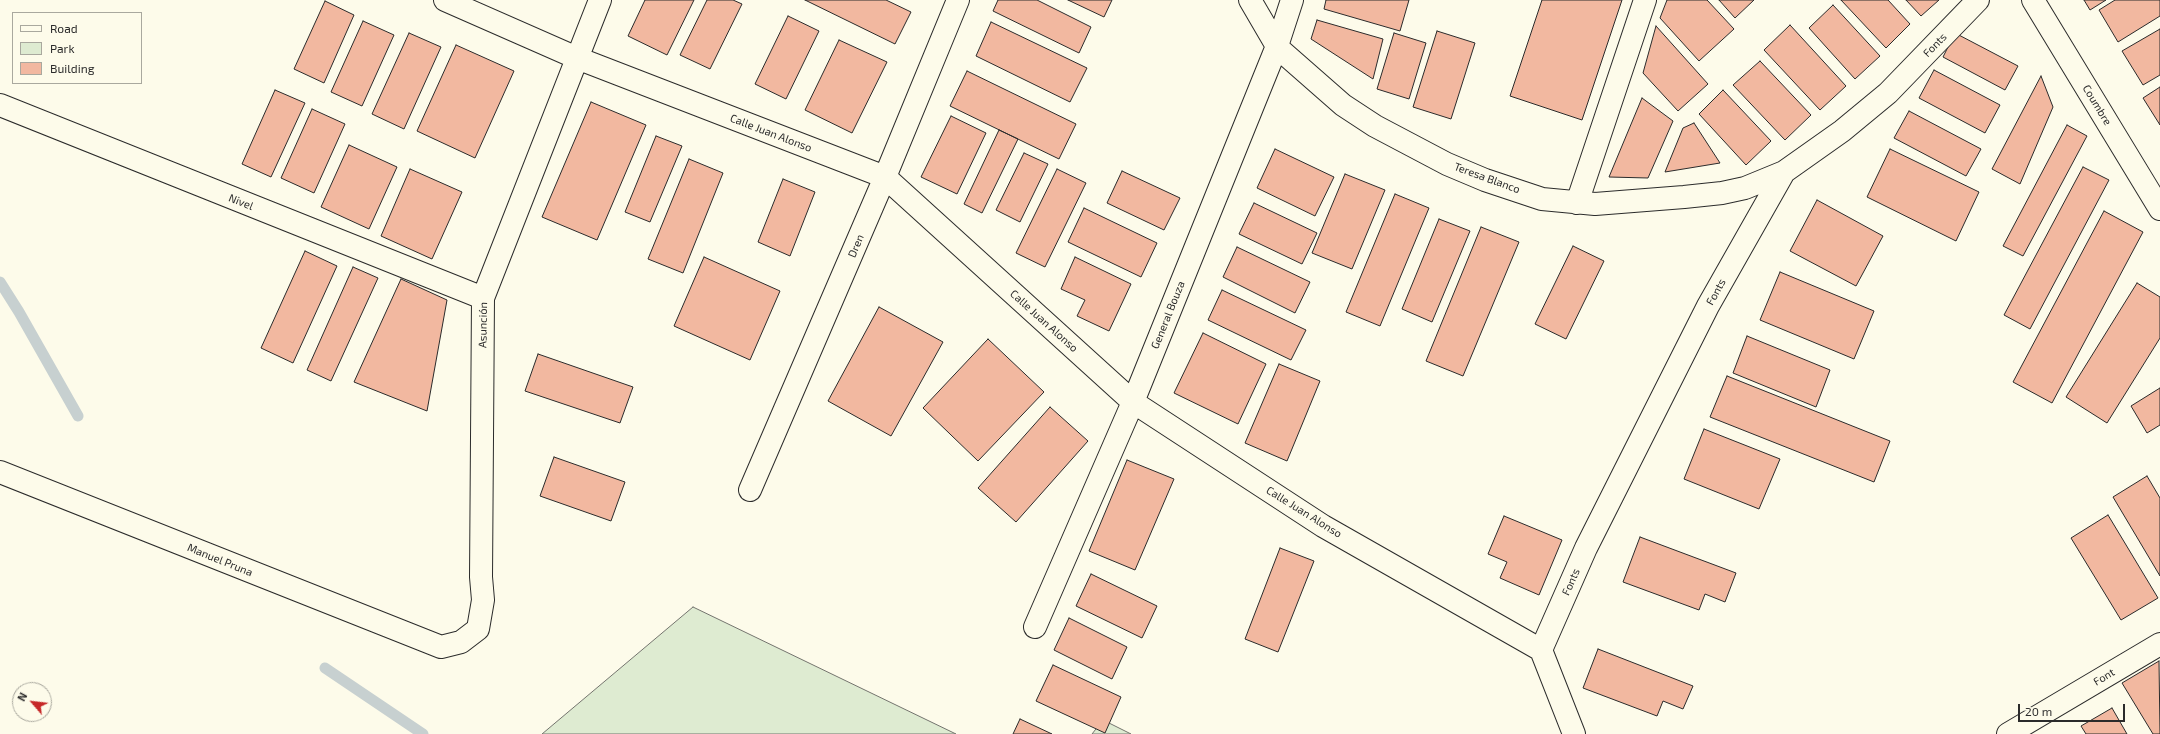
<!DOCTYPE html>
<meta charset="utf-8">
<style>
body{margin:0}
#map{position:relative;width:2160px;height:734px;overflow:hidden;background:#fdfbea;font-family:"Exo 2",sans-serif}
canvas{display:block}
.legend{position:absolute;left:12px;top:12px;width:130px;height:72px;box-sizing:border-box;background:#fdfbea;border:1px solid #a9a89e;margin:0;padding:5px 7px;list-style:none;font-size:12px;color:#2b2b2b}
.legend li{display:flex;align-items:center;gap:8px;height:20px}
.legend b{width:20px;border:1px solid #a9a89e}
.north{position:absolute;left:12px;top:682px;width:40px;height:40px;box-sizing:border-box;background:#fdfbea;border:1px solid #a9a89e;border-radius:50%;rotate:298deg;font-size:11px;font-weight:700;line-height:16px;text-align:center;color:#2b2b2b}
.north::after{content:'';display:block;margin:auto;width:14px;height:18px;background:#c62828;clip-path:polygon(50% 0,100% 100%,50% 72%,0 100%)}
.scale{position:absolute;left:2018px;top:704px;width:107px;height:18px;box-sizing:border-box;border:2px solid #2b2b2b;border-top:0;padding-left:5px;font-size:12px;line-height:14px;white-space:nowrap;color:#2b2b2b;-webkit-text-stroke:3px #fdfbea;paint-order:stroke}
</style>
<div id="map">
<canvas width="2160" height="734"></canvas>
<ul class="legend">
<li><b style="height:5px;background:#fdfbea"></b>Road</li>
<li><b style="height:11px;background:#deebd1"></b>Park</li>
<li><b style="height:11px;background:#f2b8a0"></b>Building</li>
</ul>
<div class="north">N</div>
<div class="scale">20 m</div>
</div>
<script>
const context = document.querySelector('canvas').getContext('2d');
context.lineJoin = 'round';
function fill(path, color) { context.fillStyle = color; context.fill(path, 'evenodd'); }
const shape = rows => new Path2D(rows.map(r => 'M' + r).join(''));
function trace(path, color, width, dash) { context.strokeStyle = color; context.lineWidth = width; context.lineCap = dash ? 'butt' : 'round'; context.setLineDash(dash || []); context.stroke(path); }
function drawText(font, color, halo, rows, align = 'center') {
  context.font = font + ' "Exo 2",sans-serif'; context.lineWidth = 3; context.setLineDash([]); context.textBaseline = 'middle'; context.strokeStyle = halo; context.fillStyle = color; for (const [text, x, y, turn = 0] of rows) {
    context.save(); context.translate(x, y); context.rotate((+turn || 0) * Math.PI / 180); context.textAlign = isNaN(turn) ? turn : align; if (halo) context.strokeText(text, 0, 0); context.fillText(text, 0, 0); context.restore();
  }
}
const green = shape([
 [693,607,956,734,542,734,693,607],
 [1103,720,1131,734,1092,734,1103,720]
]);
const stream = shape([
 [0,282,19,312,78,416],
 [325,668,423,734]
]);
const building = shape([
 [645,0,694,0,667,55,628,36,645,0],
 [707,0,733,0,742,4,710,69,680,55,707,0],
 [805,0,886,0,911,12,895,44,805,0],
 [998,0,1037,0,1091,27,1079,53,993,11,998,0],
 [1068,0,1112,0,1104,17,1068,0],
 [1326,0,1409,0,1400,31,1324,9,1326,0],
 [1542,0,1622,0,1582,120,1510,96,1542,0],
 [1667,0,1707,0,1734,29,1699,61,1660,18,1667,0],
 [1719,0,1754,0,1735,18,1719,0],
 [1841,0,1888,0,1910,24,1886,48,1841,0],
 [1906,0,1939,0,1921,16,1906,0],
 [2084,0,2106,0,2090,10,2084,0],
 [2115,0,2160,0,2160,16,2118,42,2099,10,2115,0],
 [325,1,354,15,324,83,294,69,325,1],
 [1833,5,1880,56,1855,79,1809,28,1833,5],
 [788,16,819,31,786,99,755,84,788,16],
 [1317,20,1383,39,1373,79,1311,39,1317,20],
 [363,21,394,35,362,106,331,92,363,21],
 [991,22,1087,68,1070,102,976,56,991,22],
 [1790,25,1846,86,1820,110,1764,50,1790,25],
 [1656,26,1708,84,1678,111,1643,73,1656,26],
 [2160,29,2160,75,2143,85,2122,51,2160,29],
 [1437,31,1475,43,1451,119,1413,107,1437,31],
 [409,33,441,47,404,129,372,114,409,33],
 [1394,33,1426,43,1409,99,1377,89,1394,33],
 [1955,33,2018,66,2005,90,1943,57,1955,33],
 [839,40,887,62,852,133,805,110,839,40],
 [456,45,514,71,475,158,417,131,456,45],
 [1760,61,1811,115,1785,140,1733,85,1760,61],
 [1934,70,2000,105,1985,133,1919,98,1934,70],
 [967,71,1076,124,1059,159,950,106,967,71],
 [2041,76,2053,107,2020,184,1992,169,2041,76],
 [2160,87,2160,125,2143,98,2160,87],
 [275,90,305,103,271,177,242,164,275,90],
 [1723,90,1771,141,1746,165,1699,114,1723,90],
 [1642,98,1673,121,1648,178,1609,177,1642,98],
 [591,102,646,125,597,240,542,217,591,102],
 [312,109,345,124,314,193,281,178,312,109],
 [1909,111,1981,149,1966,176,1894,138,1909,111],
 [951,116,986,133,957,194,921,177,951,116],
 [1694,123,1720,163,1665,172,1683,128,1694,123],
 [2067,125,2087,136,2023,256,2003,246,2067,125],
 [999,130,1018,139,982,213,964,204,999,130],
 [656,136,682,146,650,222,625,212,656,136],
 [349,145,397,167,369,229,321,207,349,145],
 [1275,149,1334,177,1315,216,1257,188,1275,149],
 [1890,149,1979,192,1956,241,1867,197,1890,149],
 [1024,153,1048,164,1020,222,996,210,1024,153],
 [689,159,723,173,683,273,648,259,689,159],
 [2083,167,2109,180,2030,329,2004,315,2083,167],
 [410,169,462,192,432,259,381,236,410,169],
 [1057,169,1086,183,1045,267,1016,253,1057,169],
 [1122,171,1180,198,1164,230,1107,203,1122,171],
 [1345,174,1385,190,1352,269,1312,253,1345,174],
 [783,179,815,192,790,256,758,242,783,179],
 [1395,194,1429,208,1380,326,1346,312,1395,194],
 [1817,200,1883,236,1856,286,1790,251,1817,200],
 [1254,203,1317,233,1302,264,1239,234,1254,203],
 [1084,208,1157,243,1141,277,1068,242,1084,208],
 [2104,211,2143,232,2052,403,2013,382,2104,211],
 [1439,219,1470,231,1432,322,1402,309,1439,219],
 [1481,227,1519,242,1463,376,1426,361,1481,227],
 [1573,246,1604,261,1566,339,1535,324,1573,246],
 [1237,247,1310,282,1295,313,1223,277,1237,247],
 [305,251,337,266,293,363,261,348,305,251],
 [704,257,780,291,750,360,674,326,704,257],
 [1075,257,1131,284,1109,331,1077,316,1085,300,1061,289,1075,257],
 [353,267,378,278,331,381,307,370,353,267],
 [1780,272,1874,311,1854,359,1760,320,1780,272],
 [401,279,447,300,427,411,354,382,401,279],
 [2137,283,2160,297,2160,338,2107,423,2066,397,2137,283],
 [1222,290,1306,330,1291,360,1208,320,1222,290],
 [879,307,943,342,891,436,828,401,879,307],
 [1203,333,1266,364,1238,424,1174,393,1203,333],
 [1747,336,1830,370,1816,407,1733,373,1747,336],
 [988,339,1044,392,978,461,923,408,988,339],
 [538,354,633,387,620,423,525,391,538,354],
 [1279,364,1320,381,1287,461,1245,443,1279,364],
 [1727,376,1890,441,1874,482,1710,417,1727,376],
 [2160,388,2160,425,2147,433,2131,406,2160,388],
 [1050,407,1088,441,1016,522,978,488,1050,407],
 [1704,429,1780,459,1759,509,1684,479,1704,429],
 [554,457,625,482,611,521,540,496,554,457],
 [1127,460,1174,479,1135,570,1089,551,1127,460],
 [2147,476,2160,498,2160,576,2113,497,2147,476],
 [2108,515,2158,598,2121,620,2071,538,2108,515],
 [1504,516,1562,540,1539,595,1500,578,1507,562,1488,554,1504,516],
 [1640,537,1736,573,1725,602,1705,594,1699,610,1623,582,1640,537],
 [1280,548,1314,561,1278,652,1245,639,1280,548],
 [1091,574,1157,606,1142,638,1076,606,1091,574],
 [1069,618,1127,647,1112,679,1054,650,1069,618],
 [1598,649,1693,686,1683,709,1663,701,1657,716,1583,688,1598,649],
 [2159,661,2160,734,2153,734,2122,683,2159,661],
 [1053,665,1121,697,1105,733,1036,701,1053,665],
 [2112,708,2127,734,2086,734,2081,726,2112,708],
 [1020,719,1052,734,1013,734,1020,719]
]);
const minor = shape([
 [445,0,577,58,885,177,1133,402,1323,526,1541,650,1574,734],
 [1250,0,1278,48,1343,105,1375,126,1447,164,1485,180,1542,199,1595,204,1684,197,1722,193,1745,188,1784,172],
 [2033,0,2160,209],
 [0,105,483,298],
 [1577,203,1645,0],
 [0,472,441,647,461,642,478,629,483,600,481,577,483,298,600,0],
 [750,490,885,177,958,0],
 [1035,627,1133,402,1277,46,1292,0],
 [1541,650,1586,548,1708,306,1784,172,1842,131,1888,93,1978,0],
 [2008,734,2160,644]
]);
const streetNames = [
 ["Fonts",1935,45,-46],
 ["Coumbre",2097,105,59],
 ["Calle Juan Alonso",771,133,21],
 ["Teresa Blanco",1487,178,20],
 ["Nivel",241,202,22],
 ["Dren",856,246,-67],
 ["Fonts",1716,292,-61],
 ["General Bouza",1168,315,-68],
 ["Calle Juan Alonso",1044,321,42],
 ["Asunción",483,325,-89],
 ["Calle Juan Alonso",1304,512,32],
 ["Manuel Pruna",220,560,22],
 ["Fonts",1571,582,-66],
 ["Font",2104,677,-31]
];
fill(green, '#deebd1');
trace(green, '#74746e', 1);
trace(stream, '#c7d0d0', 11);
fill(building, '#f2b8a0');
trace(building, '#2b2b2b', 1);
trace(minor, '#2b2b2b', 24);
trace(minor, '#fdfbea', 22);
drawText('11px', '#2b2b2b', '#fdfbea', streetNames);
</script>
